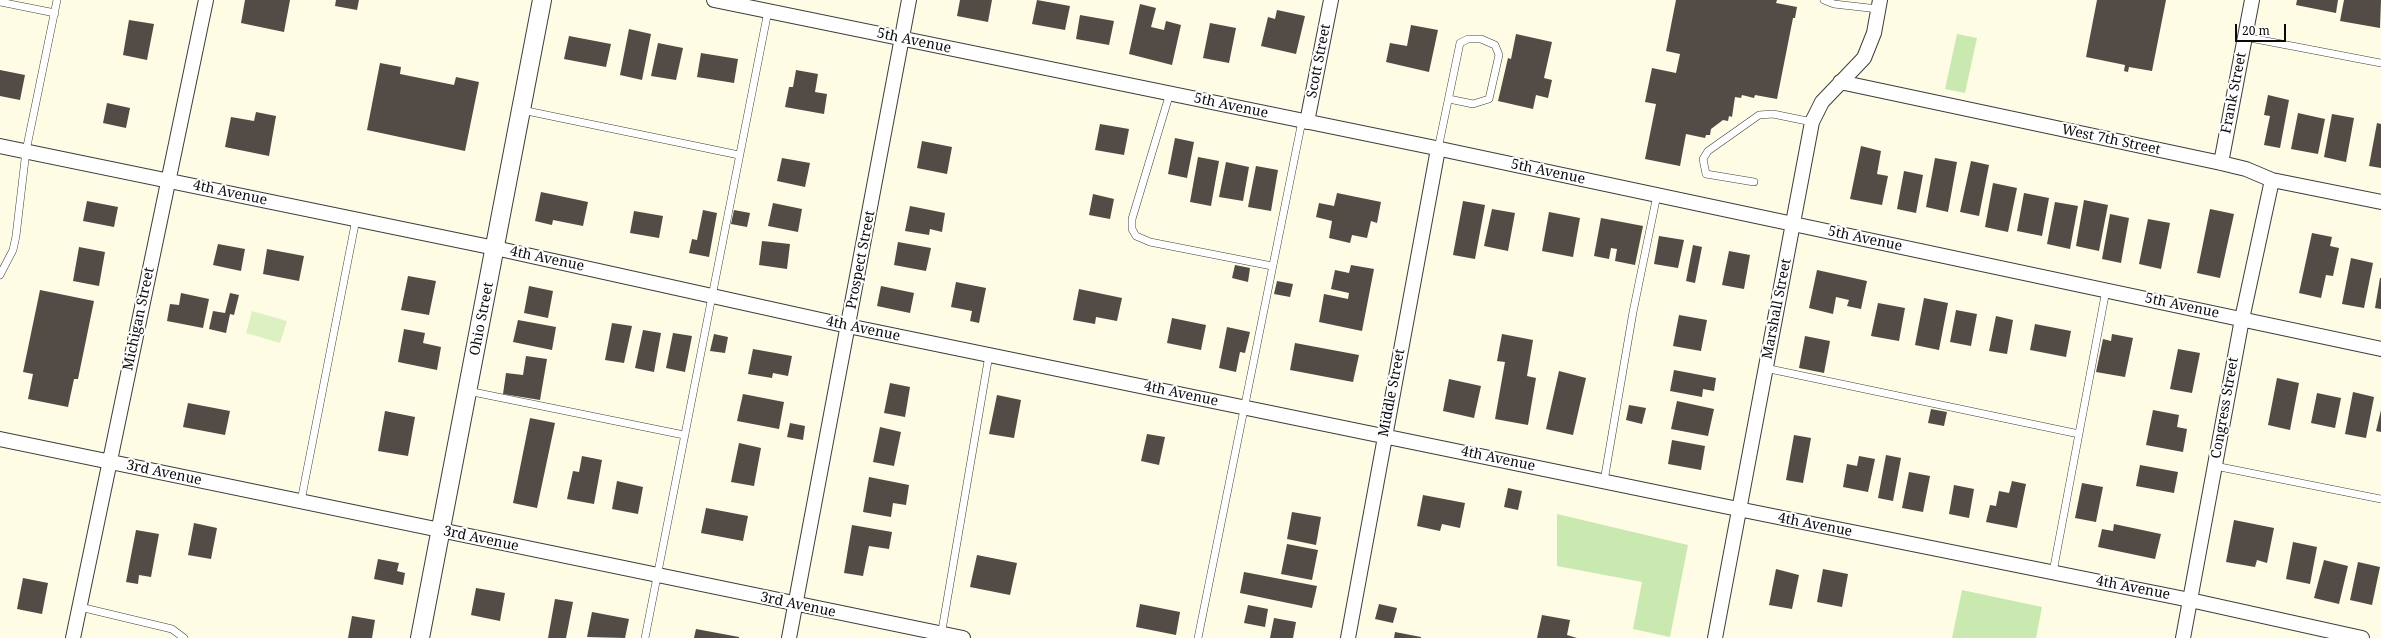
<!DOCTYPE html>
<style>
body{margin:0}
#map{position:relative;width:2381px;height:638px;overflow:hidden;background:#fffce6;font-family:"Noto Serif",serif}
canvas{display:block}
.scale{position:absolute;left:2235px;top:24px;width:51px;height:18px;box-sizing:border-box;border:2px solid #0a0a0a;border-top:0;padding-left:5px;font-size:12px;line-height:14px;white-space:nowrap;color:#0a0a0a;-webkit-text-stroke:3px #fff;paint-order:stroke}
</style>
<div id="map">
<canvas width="2381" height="638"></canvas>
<div class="scale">20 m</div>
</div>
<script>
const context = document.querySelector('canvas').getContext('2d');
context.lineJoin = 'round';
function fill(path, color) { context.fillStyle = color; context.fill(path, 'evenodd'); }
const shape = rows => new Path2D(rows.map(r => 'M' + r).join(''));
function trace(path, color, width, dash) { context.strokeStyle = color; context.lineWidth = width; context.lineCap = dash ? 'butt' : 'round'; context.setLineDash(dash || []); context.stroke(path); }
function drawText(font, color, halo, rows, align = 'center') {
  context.font = font + ' "Noto Serif",serif'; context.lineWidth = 4; context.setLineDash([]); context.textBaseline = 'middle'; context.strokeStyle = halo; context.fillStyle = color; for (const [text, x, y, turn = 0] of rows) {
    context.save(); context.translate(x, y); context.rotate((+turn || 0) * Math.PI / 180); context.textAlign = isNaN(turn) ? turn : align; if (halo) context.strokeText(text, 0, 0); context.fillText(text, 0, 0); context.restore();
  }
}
const green = shape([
 [1957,34,1977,38,1965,93,1945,89],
 [1557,514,1688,545,1670,637,1633,629,1642,582,1557,566],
 [1962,590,2042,607,2036,638,1952,638]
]);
const pitch = shape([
 [252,311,287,321,280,343,246,333]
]);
const building = shape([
 [245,0,290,0,284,32,241,23],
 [336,0,359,0,357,10,335,6],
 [960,0,992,0,988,22,957,16],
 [1037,0,1070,6,1065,30,1032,24],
 [1676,0,1777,0,1776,3,1797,7,1795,18,1793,18,1777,99,1755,95,1754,98,1742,95,1741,98,1735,97,1732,117,1729,116,1728,121,1723,120,1711,129,1710,135,1706,135,1705,138,1686,134,1680,166,1645,159,1656,104,1645,102,1652,68,1676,73,1680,54,1666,51],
 [2097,0,2166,0,2152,71,2129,67,2128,72,2124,71,2125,65,2086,57],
 [2297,0,2338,0,2336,13,2296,5],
 [2344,0,2381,0,2380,28,2340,21],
 [1140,4,1156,8,1151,27,1164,30,1166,21,1181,25,1172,65,1129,54],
 [1277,10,1305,16,1296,54,1261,46,1268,17,1275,19],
 [1080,15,1114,21,1109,45,1076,39],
 [129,20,154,24,147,60,123,55],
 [1210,23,1236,28,1229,63,1203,58],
 [1411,25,1438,30,1429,72,1386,62,1390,43,1407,46],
 [629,29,651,34,642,80,620,75],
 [1516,34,1552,42,1544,78,1552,80,1548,98,1536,95,1533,109,1498,101,1508,58,1511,59],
 [569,36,611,44,606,67,564,59],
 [658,43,683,48,676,80,651,76],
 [701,53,738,59,734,83,697,77],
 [380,63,401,67,400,74,454,85,456,77,479,82,465,151,367,130],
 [0,70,25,75,20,100,0,96],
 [796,70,818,74,815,92,827,94,824,114,785,107,789,87,793,87],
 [2268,95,2289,100,2280,148,2264,145,2270,116,2264,115],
 [107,103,130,108,126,128,103,123],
 [256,112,276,116,269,156,225,147,231,117,254,121],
 [2298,113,2325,119,2318,154,2291,149],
 [2332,114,2354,118,2346,162,2324,157],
 [2377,123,2381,124,2381,168,2369,166],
 [1100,124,1129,129,1124,155,1095,150],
 [1175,138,1194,142,1187,178,1168,174],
 [922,141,952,147,947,174,917,168],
 [1861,146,1881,151,1877,174,1888,176,1882,205,1850,199],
 [1198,157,1219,161,1211,206,1190,202],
 [782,158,810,163,805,187,777,181],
 [1935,158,1957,162,1948,212,1926,207],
 [1971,161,1989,165,1979,216,1960,212],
 [1226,162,1249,167,1243,201,1219,197],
 [1256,166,1278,170,1271,211,1248,207],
 [1904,171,1923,175,1916,213,1897,209],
 [1993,183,2017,188,2008,232,1985,227],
 [541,192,588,202,583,226,553,220,552,225,535,221],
 [1337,193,1381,202,1377,223,1371,221,1367,238,1352,235,1350,243,1329,238,1332,221,1316,217,1319,203,1334,206],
 [2024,193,2049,198,2042,236,2017,231],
 [1093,194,1114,199,1110,219,1089,215],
 [2084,200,2108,205,2099,251,2076,246],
 [87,201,118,207,114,227,83,221],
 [1463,201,1485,205,1475,259,1453,255],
 [2055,202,2078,206,2070,249,2047,244],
 [773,203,802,209,798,232,768,226],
 [910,206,945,213,942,232,930,229,929,235,905,231],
 [1492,209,1515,213,1508,251,1484,246],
 [2210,209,2234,214,2220,278,2197,273],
 [703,210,717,213,709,257,689,253,692,239,697,240],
 [734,210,750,213,747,227,731,224],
 [634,211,663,216,659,238,630,233],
 [1549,212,1580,218,1573,257,1542,251],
 [2110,214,2129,218,2121,263,2102,259],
 [1601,218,1643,226,1635,265,1615,261,1617,249,1611,248,1609,259,1594,256],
 [2148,219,2170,223,2161,269,2139,264],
 [2312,233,2332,237,2330,246,2339,248,2333,276,2326,275,2321,298,2299,293],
 [1659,236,1684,240,1678,268,1654,264],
 [762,241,790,244,787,269,759,265],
 [898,242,931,248,926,271,894,265],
 [218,244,245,249,241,271,213,265],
 [1693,245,1702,247,1695,283,1686,281],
 [79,247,105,252,99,286,73,281],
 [267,249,304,256,299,281,263,274],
 [1729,251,1750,255,1744,289,1722,285],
 [2351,258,2373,263,2364,308,2342,304],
 [1235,265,1250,268,1248,282,1232,278],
 [1351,265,1374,269,1362,331,1319,322,1324,294,1348,299,1349,293,1331,289,1335,270,1349,273],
 [1817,270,1867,281,1861,309,1847,306,1849,300,1836,297,1833,314,1809,308],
 [408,276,436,281,429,315,401,310],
 [2380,278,2381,278,2381,309,2375,308],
 [1277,281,1293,284,1290,297,1274,294],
 [956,282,986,288,979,323,970,321,972,311,951,307],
 [529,286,553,291,548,318,524,313],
 [881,286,914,293,910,313,877,306],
 [1079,289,1122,298,1117,321,1096,317,1095,324,1073,320],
 [40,290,94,301,78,379,74,379,68,407,28,399,33,374,23,372],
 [181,293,209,299,203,328,167,321,170,304,179,305],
 [230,293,239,295,234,315,230,314,226,333,209,329,213,311,225,313],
 [1924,298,1948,303,1939,350,1915,345],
 [1878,303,1905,308,1899,341,1871,336],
 [1956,310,1977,314,1971,346,1950,342],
 [1679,315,1707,320,1701,351,1673,346],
 [1996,316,2013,320,2007,354,1989,351],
 [1172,318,1206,325,1201,350,1167,343],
 [518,320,556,327,552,350,513,342],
 [612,323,632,326,624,363,605,360],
 [2035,324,2071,331,2066,357,2030,350],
 [1227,327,1250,332,1245,353,1240,352,1236,372,1219,368],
 [404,329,425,333,423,343,441,347,437,370,398,362],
 [643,330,661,333,654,372,635,368],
 [673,333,692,336,685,372,666,368],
 [714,334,728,337,725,353,710,351],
 [1502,334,1533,340,1527,376,1536,378,1528,425,1495,419,1505,362,1497,361],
 [2112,334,2133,338,2125,377,2096,372,2103,339,2111,341],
 [1805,336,1830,341,1824,373,1799,368],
 [1295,343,1359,355,1353,382,1290,370],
 [753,349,792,356,788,376,773,373,772,378,748,374],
 [2178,349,2200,353,2192,393,2170,389],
 [526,356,547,359,540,400,503,394,506,373,523,375],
 [1674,370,1716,378,1714,391,1703,389,1702,397,1670,391],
 [1559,371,1586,378,1573,435,1546,429],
 [2277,378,2299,383,2290,430,2268,425],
 [1449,379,1481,386,1474,418,1443,411],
 [890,383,910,387,905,417,884,413],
 [2353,392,2374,397,2366,438,2345,434],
 [2317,393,2341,398,2335,428,2311,423],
 [743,394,784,402,779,429,737,421],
 [997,395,1021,400,1014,438,989,434],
 [1677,401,1714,409,1708,436,1671,429],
 [188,403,230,411,225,435,183,427],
 [1629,405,1646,408,1642,424,1626,420],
 [1931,409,1947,412,1944,426,1928,423],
 [2153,410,2179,415,2177,427,2187,429,2183,452,2146,445],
 [2381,410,2381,432,2376,431],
 [385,411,415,417,408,456,378,451],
 [530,418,555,423,537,508,513,503],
 [790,423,805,426,803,440,787,437],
 [880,427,901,432,894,466,873,462],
 [1147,434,1165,437,1159,465,1141,461],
 [1794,435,1811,438,1803,483,1786,480],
 [1672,440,1705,446,1701,470,1668,464],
 [739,443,761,448,754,486,731,482],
 [1886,455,1901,458,1893,501,1878,498],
 [582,456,602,460,594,504,567,499,573,471,579,472],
 [1859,456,1875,459,1868,492,1843,487,1847,464,1857,466],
 [2140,465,2178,472,2174,493,2136,486],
 [1909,472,1930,476,1923,512,1902,508],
 [869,477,909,485,906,505,893,503,891,517,863,512],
 [617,481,643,487,638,514,612,509],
 [2012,481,2026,484,2017,528,1986,522,1990,505,1996,506,1999,491,2009,493],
 [2082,483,2103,487,2096,522,2075,518],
 [1954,485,1974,489,1969,518,1949,514],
 [1508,488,1522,491,1518,510,1504,507],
 [1423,495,1465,503,1460,528,1442,524,1440,531,1417,526],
 [706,508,748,516,743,541,701,533],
 [1292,512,1321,517,1316,545,1287,539],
 [2234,520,2274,528,2267,563,2257,560,2255,567,2226,562],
 [194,523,217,528,211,559,188,555],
 [2114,524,2161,534,2155,559,2098,547,2102,529,2113,531],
 [852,525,892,532,889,549,869,546,863,576,844,573],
 [136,530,159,534,151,577,139,575,138,584,126,582],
 [2293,542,2317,547,2310,584,2286,579],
 [1287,544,1318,550,1312,580,1281,574],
 [977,555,1017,563,1010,595,970,587],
 [378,559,399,563,397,571,405,573,403,585,374,579],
 [2324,560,2348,566,2339,604,2314,598],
 [2358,562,2380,567,2372,605,2350,600],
 [1776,569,1799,575,1792,609,1769,605],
 [1823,569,1848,574,1842,607,1817,602],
 [1244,572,1317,586,1312,608,1240,593],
 [23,578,48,583,42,614,17,609],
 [476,588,505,593,500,621,471,615],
 [555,599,573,602,566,638,548,638],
 [1140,604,1180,612,1176,635,1136,627],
 [1379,604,1397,608,1393,623,1375,619],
 [1248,605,1268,609,1265,627,1244,623],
 [592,612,629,619,625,638,587,637],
 [1542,615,1570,620,1567,635,1577,638,1537,638],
 [352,616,375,620,372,638,348,638],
 [1274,618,1296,622,1293,638,1270,638],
 [696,629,739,637,739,638,694,638],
 [1395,632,1421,637,1421,638,1394,638]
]);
const service = shape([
 [1824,0,1834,4,1878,9],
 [0,2,55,13],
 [2245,37,2381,63],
 [1170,93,1132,219,1132,229,1136,236,1150,242,1272,266],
 [522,110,739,155],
 [1438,149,1460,43,1468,39,1481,39,1495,45,1499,55,1489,99,1473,104,1449,99],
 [1754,182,1706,174,1703,159,1708,151,1759,115,1773,114,1812,122],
 [0,275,13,250,16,236,26,151,57,0],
 [1765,368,2079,434],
 [468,391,684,435],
 [2215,466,2381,499],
 [1604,481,1633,312,1657,195],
 [301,501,356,219],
 [2053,572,2106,290],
 [80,607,172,629,184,638],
 [941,636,989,355],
 [645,638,768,11],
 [1198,638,1302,121]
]);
const minor = shape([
 [714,0,1431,147,2381,349],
 [1840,82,2221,163,2246,169,2272,180,2381,202],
 [1307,122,1331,0],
 [0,146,495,248,848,326,1738,509,2190,600,2362,638],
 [2221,163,2252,0],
 [0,439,963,638],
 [73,638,206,0],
 [789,638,909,0],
 [1348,638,1438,149],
 [1715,638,1812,122,1822,102,1864,58,1874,33,1880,0],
 [2183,638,2242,319,2272,180]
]);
const tertiary = shape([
 [420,638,542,0]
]);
const streetNames = [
 ["5th Avenue",914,41,12],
 ["Scott Street",1319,61,-79],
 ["Frank Street",2234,93,-79],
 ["5th Avenue",1231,106,12],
 ["West 7th Street",2111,140,12],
 ["5th Avenue",1548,172,12],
 ["4th Avenue",230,193,12],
 ["5th Avenue",1865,239,12],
 ["4th Avenue",547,259,12],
 ["Prospect Street",861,260,-79],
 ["5th Avenue",2182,306,12],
 ["Marshall Street",1777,309,-79],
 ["Michigan Street",139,319,-78],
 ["Ohio Street",482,319,-79],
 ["4th Avenue",863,329,12],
 ["Middle Street",1392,393,-79],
 ["4th Avenue",1181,394,12],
 ["Congress Street",2225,408,-80],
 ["4th Avenue",1498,459,12],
 ["3rd Avenue",164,473,12],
 ["4th Avenue",1815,525,11],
 ["3rd Avenue",481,539,12],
 ["4th Avenue",2133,588,11],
 ["3rd Avenue",798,605,12]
];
fill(green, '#cae9b0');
fill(pitch, '#ddf0c2');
fill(building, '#524b46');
trace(service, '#3d3d3d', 8);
trace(minor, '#3d3d3d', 16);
trace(tertiary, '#3d3d3d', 20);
trace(service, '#fff', 7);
trace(minor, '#fff', 14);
trace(tertiary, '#fff', 18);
drawText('14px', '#0a0a0a', '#fff', streetNames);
</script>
